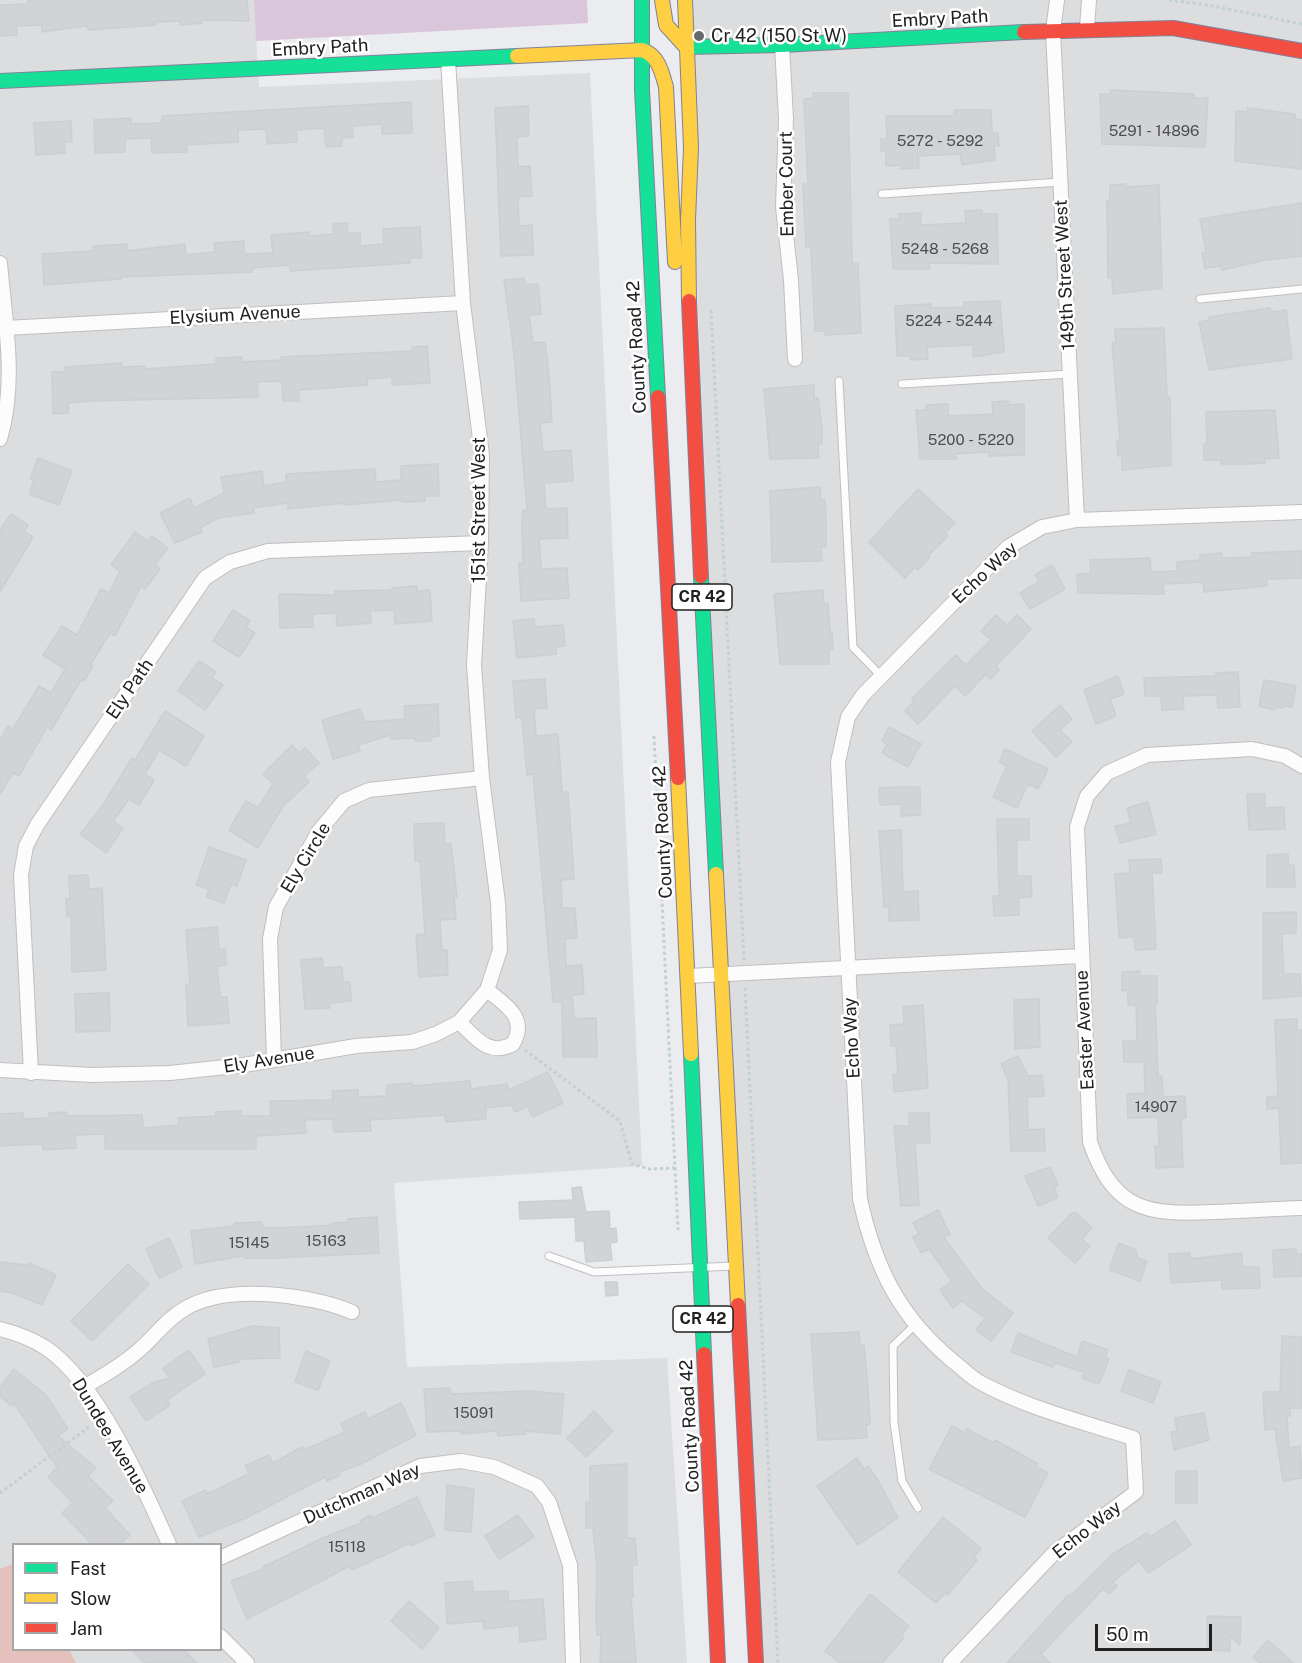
<!DOCTYPE html>
<html>
<head>
<meta charset="utf-8">
<style>
  body { margin:0 }
  #map { position:relative; width:1302px; height:1663px; overflow:hidden; background:#eaecef; font-family:"Public Sans",sans-serif }
  canvas { display:block }
  .legend { position:absolute; left:12px; top:1543px; width:210px; height:108px; box-sizing:border-box; background:#fff; border:2px solid #a6a6a6; margin:0; padding:8px 10px; list-style:none; font-size:18px; color:#212121 }
  .legend li { display:flex; align-items:center; gap:12px; height:30px }
  .legend b { width:30px; border:2px solid #a6a6a6 }
  .scale { position:absolute; left:1095px; top:1624px; width:117px; height:27px; box-sizing:border-box; border:3px solid #212121; border-top:0; padding-left:8px; font-size:18px; line-height:21px; white-space:nowrap; color:#212121; -webkit-text-stroke:4px #fff; paint-order:stroke }
</style>
</head>
<body>
<div id="map">
<canvas width="1302" height="1663"></canvas>
<ul class="legend">
<li><b style="height:8px;background:#16e098"></b>Fast</li>
<li><b style="height:8px;background:#ffcf43"></b>Slow</li>
<li><b style="height:8px;background:#f24e42"></b>Jam</li>
</ul>
<div class="scale">50 m</div>
</div>
<script>
const ctx = document.querySelector('canvas').getContext('2d');
ctx.lineJoin = 'round';
function paint(path, color) {
  ctx.fillStyle = color;
  ctx.fill(path, 'evenodd');
}
function strokePath(path, color, width, dash) {
  ctx.strokeStyle = color;
  ctx.lineWidth = width;
  ctx.lineCap = dash ? 'butt' : 'round';
  ctx.setLineDash(dash || []);
  ctx.stroke(path);
}
function write(font, color, halo, rows, align = 'center') {
  ctx.font = font + ' "Public Sans",sans-serif';
  ctx.lineWidth = 5;
  ctx.setLineDash([]);
  ctx.textBaseline = 'middle';
  ctx.strokeStyle = halo;
  ctx.fillStyle = color;
  for (const [text, x, y, turn = 0] of rows) {
    ctx.save();
    ctx.translate(x, y);
    ctx.rotate((+turn || 0) * Math.PI / 180);
    ctx.textAlign = isNaN(turn) ? turn : align;
    if (halo) ctx.strokeText(text, 0, 0);
    ctx.fillText(text, 0, 0);
    ctx.restore();
  }
}
paint(new Path2D(`
  M0 0H254L259 87 590 73 642 1166 394 1183 407 1367 667 1358 687 1663H0ZM14 1544H220V1650H14Z
  M685 0H1302V1663H755Z`), '#dbddde');
paint(new Path2D(`
  M254 0H587L588 23 256 41Z`), '#dac6da');
paint(new Path2D(`
  M13 1564 14 1650H69L76 1663H0V1569Z`), '#e4c1bc');
const building = new Path2D(`
  M28 0H247L249 21 202 20V23L180 25V21L156 22V25L88 30 87 26 42 32V25L16 26 17 35 0 36V5L28 4Z
  M1111 90 1194 94V98H1208L1205 147 1102 144 1100 94H1111Z
  M813 93H848L852 263H858L861 333 825 335V331H815L811 247H806L803 184H808L804 99 813 98Z
  M411 102 412 133 382 134V124L352 126 353 137 342 138V146L326 147 324 128 296 130 297 142 267 144 266 129 238 130V142L186 145 187 152 152 153 151 138 125 139V152L95 153 94 120 131 118V124L162 123V116Z
  M528 106 529 136 517 137 518 167 530 166 532 196 518 197 519 226 532 225 533 255 501 256 495 108Z
  M1248 108 1295 114V119L1302 120V169L1235 161 1236 111 1247 112Z
  M954 110H991L992 133H998L999 146H994L995 160 962 165 960 154 918 156 919 168 901 169V165L886 166V151H881V139H887L886 116H954Z
  M71 121 72 142H64L65 153 36 155 34 123Z
  M1126 184V187L1159 185 1162 288 1113 294 1112 278H1108L1107 201 1110 200V185Z
  M1302 203V256L1266 260 1222 270 1221 266 1205 268 1202 253 1206 252 1200 219Z
  M982 210V214H997L998 264 929 263 930 269H893L890 219H899V214L921 213V225L966 223 965 211Z
  M347 223 348 233H360V246L384 244 383 229 420 227 422 258H410V263L290 271V265L252 268V272L121 277V279L44 285 42 254 94 251 93 246 127 244V251L185 244 186 255 215 252 214 243 244 241V254L273 253 271 235 309 232V236L334 234 333 224Z
  M524 278 525 285 538 284 541 314 529 315 533 343 545 342 549 375 552 422 540 423 543 452 571 450 573 481 544 483 546 509 567 508 568 538 539 539 541 569 567 568 569 598 521 601 519 563H523L522 524 523 510H527L514 353 504 280Z
  M1000 301 1004 352 973 357V345L927 347 928 359 911 360 910 356H897L895 306 931 304V308L964 307V302Z
  M1270 308 1271 312 1286 310 1292 359 1209 370 1199 322 1210 320 1209 317Z
  M1164 328 1167 397H1170L1171 465 1122 470V456H1118L1117 440H1120L1112 343H1116L1115 329Z
  M427 346 430 383 392 385V377L367 379 368 385 299 390V401H283L282 381 257 382 258 397 90 401 68 403 69 413 53 414 52 372H66L65 367 122 363V367L145 366V369L216 364V358L242 357V362L282 360 281 357 413 351 412 347Z
  M814 385V398H818L822 427V444H818L819 458 770 459 764 389Z
  M1008 401V405L1024 404V455L989 456V452L955 454 956 459H920L916 410H926V405L948 404V416L993 414 992 402Z
  M1275 410 1279 458 1264 459 1265 463 1249 464H1221V460H1204V444H1207L1206 412Z
  M38 458 72 471 59 505 29 494 34 480 30 479Z
  M438 464 439 496H425V501L402 502V500L344 505V503L288 509V503L253 508 254 513 218 518 200 528 202 532 175 543 160 513 190 498 194 508 224 493 221 477 262 471 264 486 286 482V474L375 469 376 482 401 480V466Z
  M820 487 821 501 825 500 826 519V547H821L822 561 772 562 770 491Z
  M918 489 955 523 945 533 948 536 928 556 930 557 918 570 915 567 905 578 869 542Z
  M11 514 28 525 24 531 33 537 0 592V530Z
  M135 532 148 541 152 536 168 548 155 565 160 569 145 589 141 586 115 636 110 633 90 665 93 666 84 681 81 680 51 730 47 727 19 776 13 773 0 794V740L8 726 13 729 39 686 51 693 65 669 43 655 62 626 77 635 101 589 109 593 120 571 111 565Z
  M1302 551V578L1267 579V586L1204 592 1203 582 1163 584 1164 594 1078 593 1077 574 1091 573 1090 560 1150 558 1151 572 1177 571V562L1200 560V555L1222 553V558L1251 557V553Z
  M1052 565 1065 589 1030 609 1020 593 1039 582 1035 575Z
  M417 586V591L430 590 432 621 395 624 394 610 370 611 371 623 337 626 336 613 313 614V627L280 628 279 594 335 595V591L392 590V588Z
  M823 590 824 604 828 603 830 632H832L833 649 829 650V664H780L774 594Z
  M233 610 250 621 246 627 255 633 239 657 213 641Z
  M996 615 1007 625 1017 615 1031 629 996 666 999 670 990 679 985 675 965 696 955 686 918 724 905 711 914 701 912 699 956 655 966 665 991 640 981 631Z
  M534 619V627L563 625 565 646 556 647V654L517 658 513 621Z
  M199 661 216 672 212 678 223 685 205 710 178 691Z
  M1238 672 1240 707 1218 708 1217 695 1183 696 1184 709 1162 710 1161 696H1145L1144 678 1216 676V673Z
  M1118 676 1124 694 1110 699 1116 716 1096 724 1084 690Z
  M545 679 547 708 534 709 536 736 558 734 562 792H568L572 849 574 879 561 880 562 908H575L577 938 565 939 566 966 582 965 584 994 572 995 574 1019 596 1018 597 1057H563L562 1002H553L533 774 527 775 522 717 516 718 513 681Z
  M1264 680 1296 686 1292 707 1283 706 1282 708 1275 707 1274 710 1259 706Z
  M438 704 439 736 431 737V741H415V738L391 739V735L358 745 360 751 333 759 322 720 360 709 365 722 405 719 404 706Z
  M1060 705 1072 719 1060 730 1072 742 1056 757 1032 731Z
  M165 711 204 736 186 766 159 750 145 774 154 780 139 805 129 799 113 821 123 828 106 853 80 834 103 805 132 758 135 760Z
  M889 727 921 744 908 767 882 753 887 744 882 741Z
  M292 745 299 753 305 748 319 763 304 776 309 782 283 806 258 848 229 830 246 801 258 808 273 784 263 774Z
  M1005 749 1048 769 1038 789 1028 784 1017 808 993 797 1007 766 999 762Z
  M898 787H920V815L901 816V804L880 805 879 788Z
  M1247 794H1265V808L1284 807 1285 829 1249 830Z
  M1148 802 1156 834 1120 843 1115 826 1131 823 1127 808Z
  M997 819H1029V840H1017V876H1031L1032 897 1019 898V915L994 916 993 896H999Z
  M444 823 445 844H451L457 897H454L456 919 440 920 442 950H447L448 975 419 977 416 935 425 934 420 861H415L414 824Z
  M901 830 903 892 918 891 919 920 889 921V907H884L879 831Z
  M209 847 246 860 237 886 231 884 224 903 206 897 209 889 196 885Z
  M1288 854V865H1294L1295 887H1267V855Z
  M1161 859 1162 873H1152L1156 949 1135 950 1134 937 1119 938 1115 874 1130 873 1129 860Z
  M88 875 89 889 102 888 106 970 72 972 71 916H67L66 899H70L69 876Z
  M1296 912V933L1282 934 1283 963 1284 974H1300L1301 996 1263 999V913Z
  M217 927 219 950 225 949 226 965 217 966 220 997H227L229 1023 188 1026 186 985 190 984 186 930Z
  M322 958 323 968 342 967 343 982H350L351 1001 329 1003 330 1008 305 1009 301 960Z
  M1140 971V976H1157V1004H1155L1158 1076H1162L1163 1097 1185 1096 1186 1118H1181L1183 1167 1156 1168 1155 1146H1159L1158 1117 1128 1118 1127 1094 1145 1093 1144 1062H1124L1123 1041H1137L1136 1005H1128V990L1122 991V972Z
  M109 993 110 1031 76 1032 75 994Z
  M1039 999 1040 1047 1015 1049 1014 1000Z
  M923 1005 928 1088 894 1092 893 1075 898 1074 896 1046H891L890 1025 904 1024 903 1007Z
  M1297 1019V1030H1302V1163L1281 1164 1279 1108 1267 1109V1097L1278 1096 1275 1020Z
  M1018 1056 1028 1076 1042 1075 1044 1096 1027 1097 1028 1130 1044 1129 1045 1151H1011L1008 1079 1001 1064Z
  M548 1072 563 1103 533 1117 527 1106 515 1112 512 1105 486 1108V1119L446 1122 445 1115 370 1120 371 1131 334 1132 333 1119 305 1120 306 1133 256 1136V1149H105V1134L75 1135 76 1148 43 1150 42 1144 0 1146V1114L23 1113 24 1119 49 1118V1113L66 1112 67 1116 142 1115 143 1128 179 1125 178 1118 216 1116 215 1112 241 1111V1116H271L270 1101 333 1100 332 1091 358 1090V1097L387 1096V1085L412 1083V1086L470 1081 471 1089 507 1084 509 1090Z
  M909 1113H929L930 1143H915L919 1205 901 1206 894 1126H909Z
  M1050 1167 1058 1185 1054 1187 1058 1198 1038 1206 1025 1176Z
  M581 1187 586 1212 609 1211 610 1229 616 1228 617 1242 610 1243 612 1260 586 1262 584 1241H576L575 1217 520 1219 519 1202 573 1200 572 1188Z
  M938 1210 950 1234 944 1238 982 1289 1013 1313 991 1341 976 1330 985 1318 962 1301 953 1308 940 1290 952 1281 929 1249 921 1253 913 1237 919 1234 913 1223Z
  M1072 1213H1076L1092 1228 1082 1239 1090 1246 1075 1263 1048 1238Z
  M377 1217 379 1253 274 1258H244L243 1256 195 1264 191 1231 233 1226 235 1223 262 1222 263 1228 300 1227 334 1225 333 1223 349 1222 348 1219Z
  M169 1238 182 1267 159 1278 146 1249Z
  M1119 1243 1136 1250 1137 1258 1147 1261 1140 1281 1109 1270Z
  M1296 1249V1254H1302V1276L1274 1277 1273 1250Z
  M1190 1253V1259L1242 1253V1267H1259L1260 1288 1222 1289V1280L1171 1283 1169 1254Z
  M0 1262 27 1265 29 1263 56 1275 42 1305 13 1293 0 1291Z
  M128 1264 149 1284 92 1341 71 1321Z
  M605 1282H617L618 1295 606 1296Z
  M253 1326 279 1328 280 1358 238 1359 239 1362 214 1367 208 1339Z
  M859 1332 860 1345H864L867 1376 870 1424 866 1425 867 1438 818 1440 811 1334Z
  M1018 1333 1077 1357 1082 1341 1108 1350 1105 1358 1109 1359 1099 1384 1082 1378 1084 1372 1055 1363 1053 1367 1011 1352Z
  M1282 1336 1302 1337V1408H1290V1416H1287L1289 1448 1300 1446 1302 1478 1283 1481 1275 1429 1265 1430 1263 1392H1280Z
  M189 1350 205 1374 167 1400 170 1405 146 1421 130 1397 154 1382 170 1378 163 1368Z
  M306 1351 330 1361 318 1390 295 1382Z
  M14 1369 45 1394 68 1429 58 1436 96 1468 88 1476 113 1501 105 1508 130 1535 119 1545H93L62 1513 73 1503 48 1477 57 1467 14 1403 12 1406 0 1396V1388Z
  M1129 1370 1161 1382 1153 1403 1121 1391Z
  M450 1388 451 1394 529 1391 564 1394 560 1434 524 1431 525 1434 498 1436 497 1431 461 1434V1431L427 1432 424 1389Z
  M401 1403 416 1435 361 1464 339 1472 340 1475 327 1481 325 1477 244 1519 199 1537 182 1501 206 1490 207 1494 249 1474 245 1466 269 1455 273 1463 302 1447 304 1450 345 1432 341 1424 365 1412 368 1419Z
  M594 1411 613 1431 586 1457 567 1438Z
  M1204 1413 1209 1440 1174 1450 1171 1432 1177 1431 1175 1418Z
  M952 1426 965 1433 967 1429 994 1443 995 1440 1038 1464 1036 1467 1048 1473 1025 1517 929 1469Z
  M857 1458 864 1469 868 1466 878 1480 898 1518 858 1545 817 1486Z
  M627 1464V1538H635L637 1565H632L633 1597H631L636 1663H600L601 1635H597L596 1621 597 1566 593 1528H586V1502H590V1466Z
  M1176 1471H1197V1503H1176Z
  M447 1485 474 1489 471 1532 445 1530Z
  M417 1497 435 1535 411 1546 410 1543 352 1570 350 1566 247 1619 231 1581 264 1569 263 1567 325 1537 361 1523 360 1521 371 1515 373 1518Z
  M518 1515 534 1537 499 1559 485 1536Z
  M943 1517 981 1548 974 1557 977 1560 948 1595 945 1593 936 1603 898 1572Z
  M1175 1521 1191 1545 1148 1573 1139 1560 1113 1582 1117 1586 1109 1594 1103 1589 1041 1654 1050 1663H1007L1068 1595 1069 1597 1114 1553 1147 1533 1150 1537Z
  M472 1581 473 1592 508 1591V1601L543 1599 546 1639 520 1642 519 1625 484 1629 483 1621 447 1624 445 1583Z
  M870 1594 909 1626 901 1635 904 1638 882 1663H840L825 1651Z
  M409 1601 439 1628 422 1649 391 1621Z
  M1207 1616 1241 1617 1240 1645 1230 1636V1651L1207 1650Z
  M1268 1640 1293 1663H1260L1253 1657Z
  M132 1650H184L197 1663H145Z`);
paint(building, '#d1d3d6');
strokePath(building, '#cbcfd3', 1.5);
const lane = new Path2D(`
  M882 194 1061 182
  M1200 299 1302 289
  M839 381 853 647 881 676
  M902 384 1070 374
  M549 1256 594 1272 733 1266
  M916 1324 893 1346 894 1422 902 1481 918 1508`);
const street = new Path2D(`
  M1057 0 1053 31 1077 520
  M1087 28 1089 0
  M782 45 786 119 783 207 791 280 795 359
  M0 263C5 322 17 381 0 439
  M6 328 463 303
  M1302 766 1285 756 1252 749 1147 755 1107 773 1087 796 1077 827 1090 1142C1114 1211 1147 1215 1213 1212 1243 1211 1272 1209 1302 1208
  M688 976 1081 956
  M459 1022C476 1038 489 1057 513 1044 528 1018 506 1005 487 990
  M274 1059 270 939 276 907 319 831 344 801 369 790 482 778
  M0 1070 92 1075 170 1073 244 1065 356 1046 412 1042 436 1034 459 1022 487 990 500 950 498 903 482 778 474 665 481 543 482 455 463 303 448 60
  M31 1073 21 875 26 846 37 825 205 578 230 562 268 551 481 543
  M0 1329C16 1333 32 1339 46 1348 98 1383 144 1488 169 1544
  M84 1387C103 1376 122 1365 138 1351 155 1337 166 1319 186 1308 227 1284 310 1294 352 1312
  M220 1558 420 1466 461 1461 494 1467 537 1486 549 1502 570 1565 573 1663
  M220 1636 247 1663
  M950 1663 1054 1553 1136 1492 1133 1438C1083 1422 1030 1409 983 1384 972 1379 963 1369 954 1362 899 1317 875 1267 860 1199L838 762 848 717 863 695 1008 547 1042 527 1077 520 1302 512`);
const fast = new Path2D(`
  M642 0V90L658 397
  M686 47 782 45 1024 32
  M0 81 517 56
  M701 576 716 874
  M691 1054 704 1354`);
const slow = new Path2D(`
  M662 0 666 25 686 47
  M685 0 691 147 688 220 689 301
  M642 50C658 55 662 72 666 87L675 262
  M517 56 642 50
  M678 778 691 1054
  M716 874 738 1305`);
const jam = new Path2D(`
  M1024 32 1173 28 1302 51
  M689 301 701 576
  M658 397 678 778
  M738 1305 756 1663
  M704 1354 718 1663`);
strokePath(lane, '#bfbfc1', 9);
strokePath(street, '#bfbfc1', 16);
strokePath(fast, '#81819b', 16);
strokePath(slow, '#81819b', 16);
strokePath(jam, '#81819b', 16);
strokePath(new Path2D(`
  M1169 0 1208 5 1302 24
  M711 310 744 960
  M654 736 678 1230
  M745 988 778 1663
  M525 1050 620 1121 632 1164 650 1169 675 1168
  M0 1493 89 1427`), '#c1d0d1', 3, [3, 3]);
strokePath(lane, '#fcfcfd', 7);
strokePath(street, '#fcfcfd', 14);
strokePath(fast, '#16e098', 14);
strokePath(slow, '#ffcf43', 14);
strokePath(jam, '#f24e42', 14);
for (const [x, y, r, color] of [
  [699,36,6,"#676869"]
]) {
  const dot = new Path2D();
  dot.arc(x, y, r, 0, 2 * Math.PI);
  ctx.fillStyle = color;
  ctx.fill(dot);
  strokePath(dot, '#fff', 2);
}
write('15px', '#4d4e4e', null, [
  ["5291 - 14896",1154,131],
  ["5272 - 5292",940,141],
  ["5248 - 5268",945,249],
  ["5224 - 5244",949,321],
  ["5200 - 5220",971,440],
  ["14907",1156,1107],
  ["15163",326,1241],
  ["15145",249,1243],
  ["15091",474,1413],
  ["15118",347,1547]
]);
for (const [x, y, w] of [
  [702,597,60],
  [703,1319,60]
]) {
  const box = new Path2D();
  box.roundRect(x - w / 2, y - 13, w, 26, 4.5);
  ctx.fillStyle = '#fff';
  ctx.fill(box);
  strokePath(box, '#212121', 1.5);
}
write('bold 16px', '#212121', null, [
  ["CR 42",702,597],
  ["CR 42",703,1319]
]);
write('18px', '#212121', '#fff', [
  ["Embry Path",940,19,-3],
  ["Embry Path",320,48,-3],
  ["Ember Court",787,184,-91],
  ["149th Street West",1065,275,-93],
  ["Elysium Avenue",235,315,-3],
  ["County Road 42",637,347,-93],
  ["151st Street West",479,510,-90],
  ["Echo Way",985,573,-43],
  ["Ely Path",130,689,-56],
  ["County Road 42",663,832,-93],
  ["Ely Circle",306,858,-59],
  ["Easter Avenue",1085,1030,-93],
  ["Echo Way",852,1038,-93],
  ["Ely Avenue",269,1060,-9],
  ["County Road 42",690,1426,-93],
  ["Dundee Avenue",110,1436,59],
  ["Dutchman Way",362,1494,-24],
  ["Echo Way",1087,1530,-38]
]);
write('18px', '#212121', '#fff', [
  ["Cr 42 (150 St W)",711,36]
], 'left');
</script>
</body>
</html>
